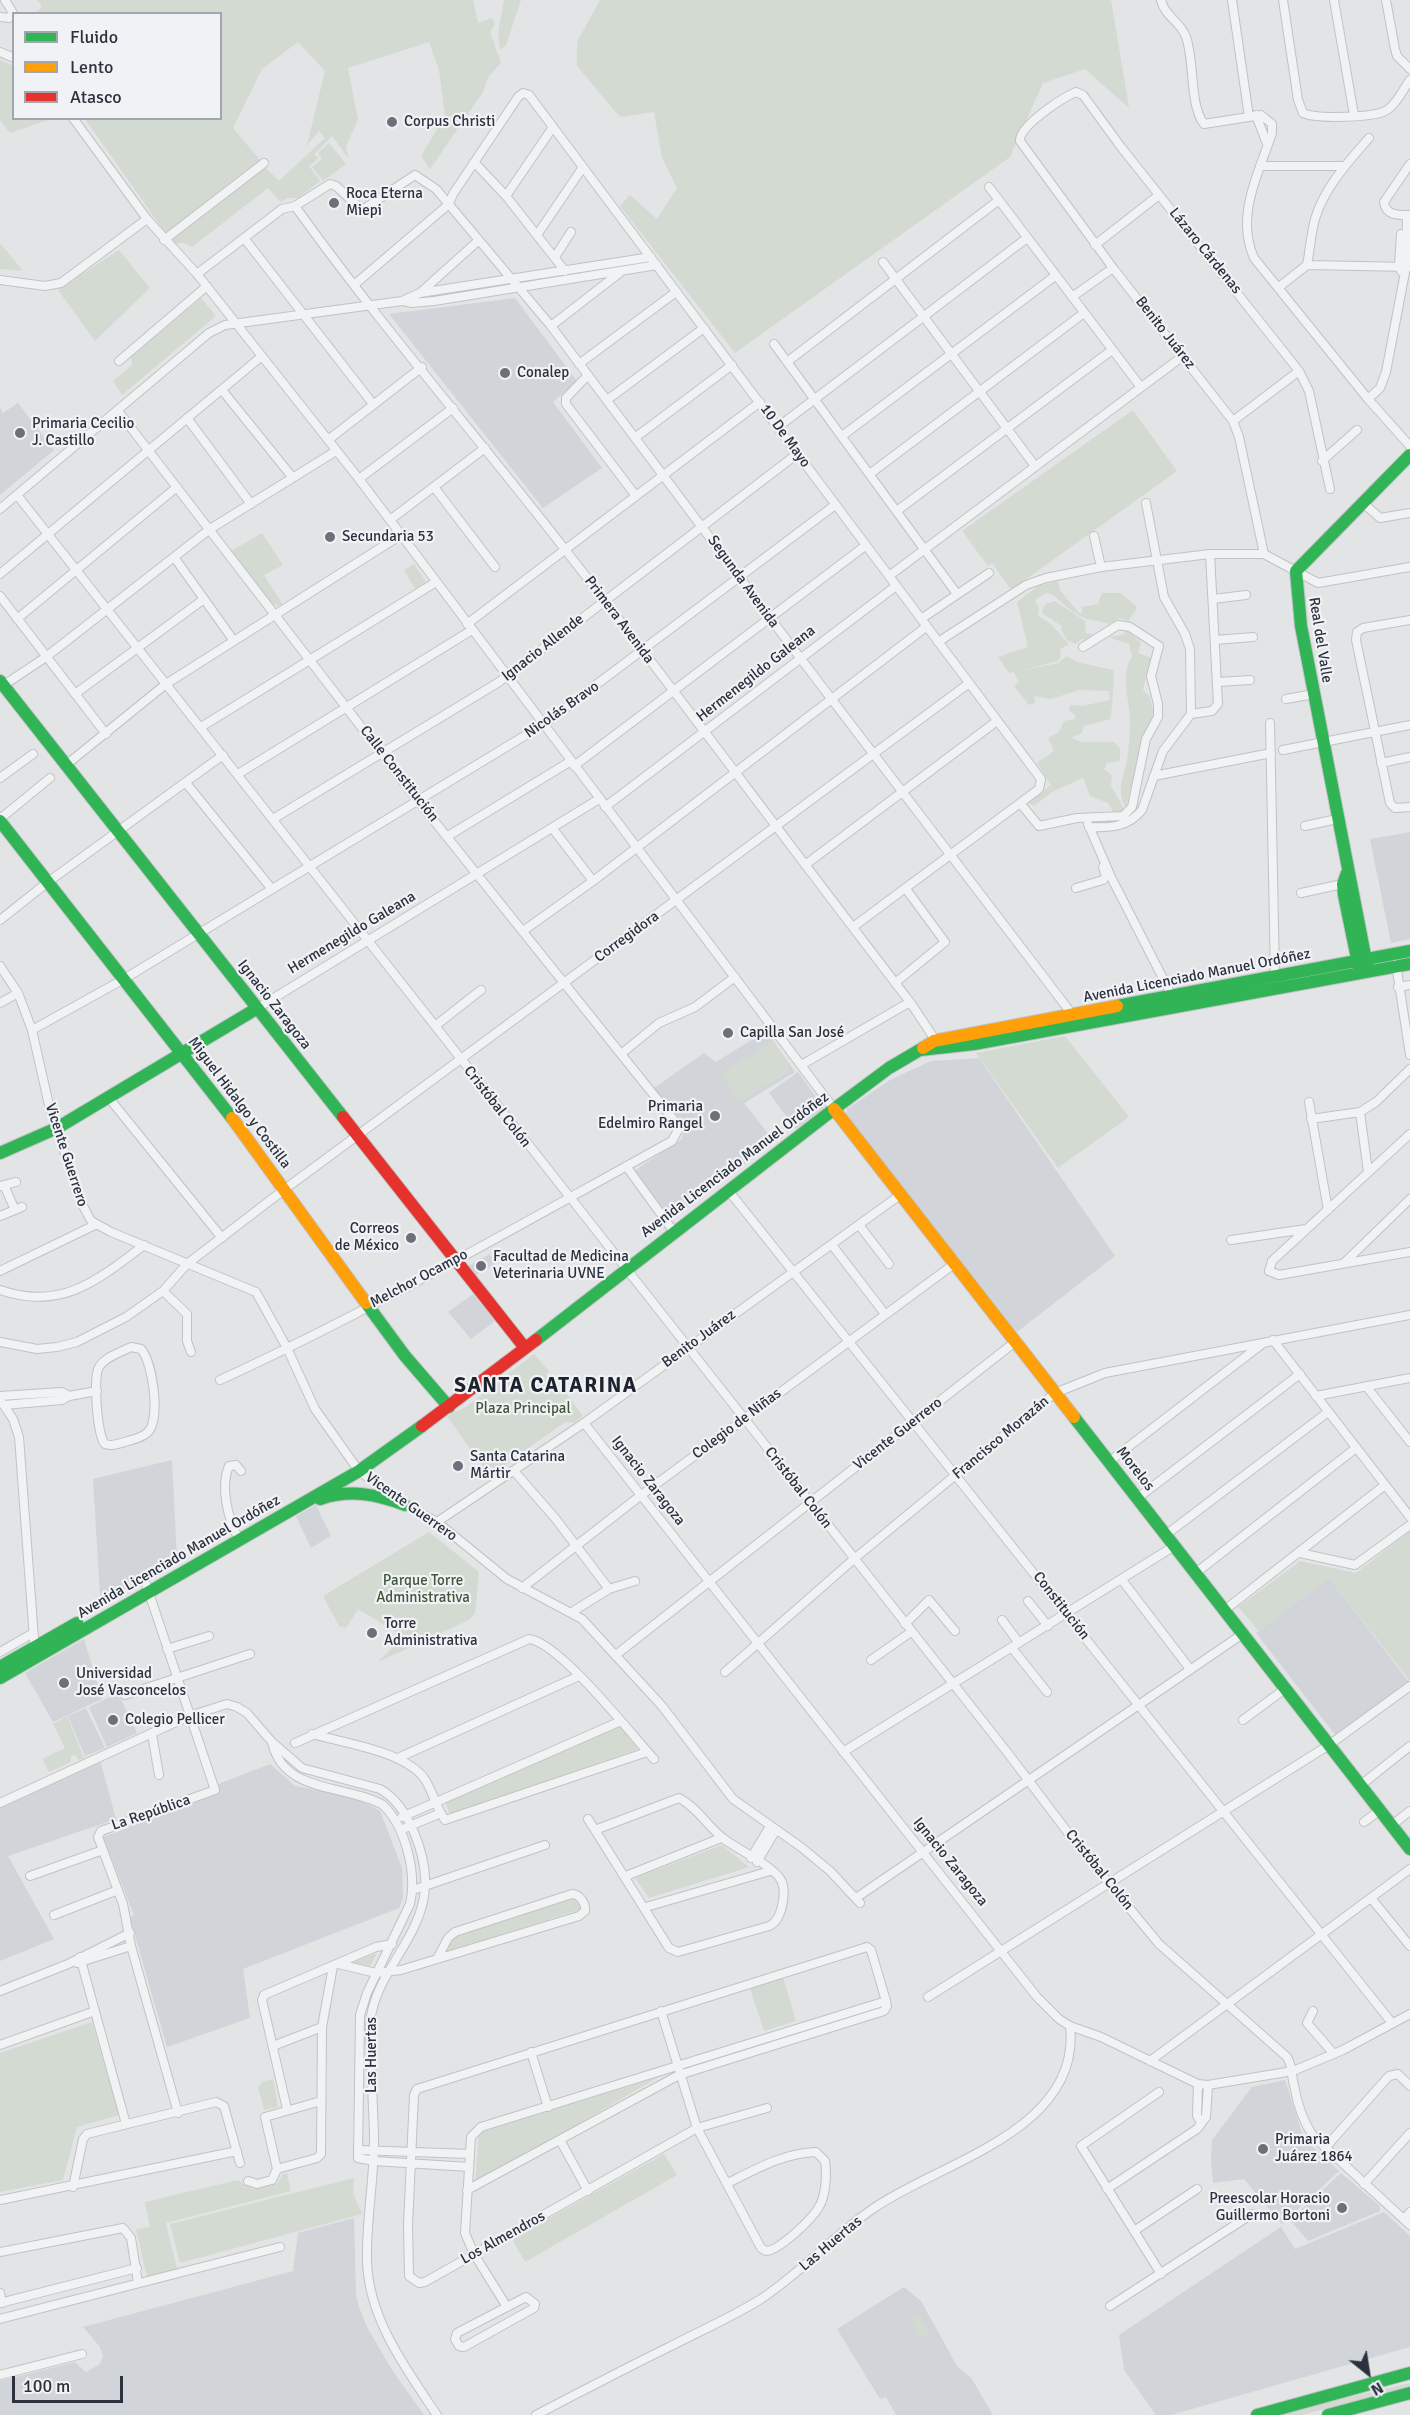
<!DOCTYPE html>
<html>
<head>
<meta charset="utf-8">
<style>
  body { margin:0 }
  #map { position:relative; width:1410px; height:2415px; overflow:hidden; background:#e2e4e6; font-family:Signika,sans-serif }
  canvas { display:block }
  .legend { position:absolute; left:12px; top:12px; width:210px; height:108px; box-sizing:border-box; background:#f0f2f5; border:2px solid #a1a5ac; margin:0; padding:8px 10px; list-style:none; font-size:18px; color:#2b323e }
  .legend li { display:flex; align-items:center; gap:12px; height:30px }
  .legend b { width:30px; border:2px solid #a1a5ac }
  .north { position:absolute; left:1338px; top:2343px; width:60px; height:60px; -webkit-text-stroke:4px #f0f2f5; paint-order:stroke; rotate:150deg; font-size:16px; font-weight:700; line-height:24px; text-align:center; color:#2b323e }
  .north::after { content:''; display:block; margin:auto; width:21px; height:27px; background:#2b323e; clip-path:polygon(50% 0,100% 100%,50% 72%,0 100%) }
  .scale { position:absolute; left:12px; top:2376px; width:111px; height:27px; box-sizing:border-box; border:3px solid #2b323e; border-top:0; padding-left:8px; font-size:18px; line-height:21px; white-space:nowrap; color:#2b323e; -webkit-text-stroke:4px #f0f2f5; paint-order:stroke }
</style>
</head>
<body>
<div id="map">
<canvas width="1410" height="2415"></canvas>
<ul class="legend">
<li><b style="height:8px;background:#30b455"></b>Fluido</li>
<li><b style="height:8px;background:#ff9f0a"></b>Lento</li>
<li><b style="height:8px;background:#e5322d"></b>Atasco</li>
</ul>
<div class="north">N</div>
<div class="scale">100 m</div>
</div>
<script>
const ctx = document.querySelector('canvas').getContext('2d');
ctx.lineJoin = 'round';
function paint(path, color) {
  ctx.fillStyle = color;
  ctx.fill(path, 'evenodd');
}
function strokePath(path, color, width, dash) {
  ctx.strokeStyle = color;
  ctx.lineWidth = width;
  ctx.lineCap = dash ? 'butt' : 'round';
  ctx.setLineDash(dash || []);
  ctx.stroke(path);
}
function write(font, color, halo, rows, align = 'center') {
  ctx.font = font + ' Signika,sans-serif';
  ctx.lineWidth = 4.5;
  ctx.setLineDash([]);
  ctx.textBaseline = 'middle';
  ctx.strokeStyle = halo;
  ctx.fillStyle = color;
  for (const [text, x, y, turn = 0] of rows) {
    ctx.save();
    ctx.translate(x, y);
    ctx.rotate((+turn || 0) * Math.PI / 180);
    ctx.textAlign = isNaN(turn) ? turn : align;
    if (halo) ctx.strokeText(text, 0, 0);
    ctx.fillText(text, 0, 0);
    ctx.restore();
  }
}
paint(new Path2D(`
  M515 298 577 381 553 402 602 468 543 508 389 314Z
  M18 403 54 450 0 495V408L3 413Z
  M1410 832V939L1391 943 1370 839Z
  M766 1031 795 1072 744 1103 774 1141 671 1220 634 1171 682 1139 684 1126 654 1088 704 1053 716 1062Z
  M979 1058 1115 1256 1017 1332 847 1116V1109L890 1080 931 1061Z
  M798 1072 824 1108 796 1129 769 1093Z
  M490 1254 495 1264 473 1277 467 1267Z
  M473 1294 495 1321 471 1339 448 1312Z
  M172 1460 177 1560 118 1593 113 1589 100 1596 93 1479Z
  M316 1505 331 1536 311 1548 296 1516Z
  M1329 1578 1409 1682 1336 1736 1256 1633Z
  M84 1639 102 1699 53 1722 25 1673Z
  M118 1693 137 1733 107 1747 89 1707Z
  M86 1708 105 1748 85 1756 68 1716Z
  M100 1760 116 1819 8 1856 54 1939 0 1961V1805Z
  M270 1764 295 1786 357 1798 380 1811 402 1868 403 1898 399 1908 243 1969 250 2018 167 2047 130 1918 134 1915 103 1837 219 1793 216 1785Z
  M1285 2080 1304 2139 1339 2171 1282 2224 1244 2179 1213 2183 1211 2158 1212 2140 1252 2087Z
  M1341 2173 1380 2206V2211L1308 2241 1290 2220Z
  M1384 2212 1410 2236V2347L1171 2415H1156L1124 2370 1119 2335 1281 2227 1295 2249Z
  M354 2218 356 2295 359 2307 367 2327 392 2370 424 2415H0V2381L75 2362 86 2372 100 2364 103 2357 100 2347 83 2327 293 2271 298 2233Z
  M904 2287 921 2301 957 2366 972 2379 993 2415H896L886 2397 880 2399 837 2329Z`), '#d1d4d9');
paint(new Path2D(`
  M37 0H473L478 23 491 18 495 24 490 32 501 63 488 77 483 92 430 169 421 156 445 116 439 70 429 42 348 68 358 120 346 146 348 158 332 136 314 154 319 158 309 166 320 181 298 198H287L281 202 268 188 192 247 184 243 175 244 172 239 265 167 279 181 325 138 319 131 307 145 325 71 298 42 262 69 233 128 260 160 166 234 85 119 220 118V14L37 13 42 6Z
  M504 0H521L506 45 500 50 498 33Z
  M600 0H1111L1129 108 1085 69 1043 83 1010 157 735 353 620 206 630 195 657 219 677 188 662 158 654 112 620 117 577 66V42Z
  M0 60 13 66 14 118 51 119 10 133 0 120Z
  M329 143 346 164 323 181 312 167 322 159 318 153Z
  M0 243 23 271 0 269Z
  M119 250 150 288 95 341 58 290Z
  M201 298 216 316 122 395 113 381 132 365 131 357Z
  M1133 410 1177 471 1011 590 992 563 988 566 962 531Z
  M262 533 283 565 264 575 283 605 280 606 271 603 231 551Z
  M414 564 426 582 415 589 404 570Z
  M1058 581 1060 590 1079 613H1082V607L1098 604 1102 593H1120L1136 606V610L1128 621 1120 618 1109 624C1101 621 1092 621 1085 618 1073 614 1063 603 1053 595L1046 593 1035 600 1039 608 1038 616 1051 624 1069 644 1060 649 1061 656 1058 661 1020 671 1058 663 1066 656 1077 662 1113 670C1115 675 1112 712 1110 719L1084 726 1082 733 1070 738 1083 742H1114L1120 749V761L1107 763 1104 769 1112 776 1111 786 1125 810 1114 813 1108 803 1090 796 1083 778 1052 792 1034 806 1028 803 1051 785 1037 763 1054 751 1048 738 1059 732 1064 721 1075 719 1076 716 1069 710 1070 705 1083 706 1109 700V691L1079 690 1051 699 1034 696 1035 703 1029 705 1014 686 1019 682 1014 672 1009 673 998 657 1028 647 1017 602 1038 586Z
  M1055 601 1085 621 1086 633 1091 634 1093 638 1090 641 1082 639 1076 644 1068 641 1061 630 1062 626 1043 614 1042 609 1046 604Z
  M1127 630 1141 643 1138 653 1151 658 1143 690 1150 697 1154 715 1144 733 1126 808C1114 791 1127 771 1128 753 1129 741 1131 728 1130 716 1128 696 1121 674 1132 656L1129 644 1108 637 1122 635Z
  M1065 1036 1129 1117 1058 1168 976 1053Z
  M774 1041 791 1071 738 1103 721 1073Z
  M534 1354 549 1371 546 1374 557 1391 562 1388 583 1416 574 1423 565 1422 505 1465 492 1480 447 1416 466 1407Z
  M1410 1531V1681L1329 1578 1259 1631 1238 1607 1300 1561 1356 1573Z
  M429 1532 479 1572 475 1613 469 1620 378 1662 397 1643 398 1633 358 1609 346 1628 339 1626 323 1596Z
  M67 1716 84 1758 79 1760 75 1755 71 1756V1762L49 1772 42 1759 65 1748 53 1724Z
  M620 1725 638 1749 450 1814 445 1802Z
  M722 1845 749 1867 649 1898 635 1878Z
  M574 1896 582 1909 446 1952 452 1936Z
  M377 1953 369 1968 346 1964Z
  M783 1977 796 2021 764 2031 750 1988Z
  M92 2022 119 2115 77 2127 63 2180 0 2192V2053Z
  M659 2077 475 2184 479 2133Z
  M273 2079 278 2107 264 2110 258 2087 262 2082Z
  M664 2154 677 2175 525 2262 512 2239Z
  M287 2173 291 2191 166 2223 177 2269 147 2277 136 2229 150 2227 145 2202 238 2180 253 2189 278 2183 283 2174Z
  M354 2178 353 2193 362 2214 180 2263 170 2224Z
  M919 2313 930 2332 920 2338 910 2319Z
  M1410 2383V2386L1302 2415H1271Z`), '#d3dad2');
const street = new Path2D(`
  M1161 0C1165 17 1181 22 1186 37 1195 62 1189 104 1204 124L1261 115 1272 124V133C1259 173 1235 215 1254 258L1368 399 1410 446
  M1232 0 1249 117
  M1283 0 1298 100 1303 113C1315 119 1376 118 1387 110 1397 104 1403 89 1410 80
  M1334 0 1354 115
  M1386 0 1395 49 1397 56 1410 69
  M0 17 9 18 13 13 5 0
  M0 52 14 58
  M1256 115 1267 144
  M73 118 147 219 197 274 359 479 834 1109
  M474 162 506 196 565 271
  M1410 164 1384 202C1386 216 1398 215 1410 215
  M1260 166H1345
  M989 187 1140 386
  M506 196 553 127
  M295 206C380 325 477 436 567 552 683 701 795 853 910 1002L932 1035 934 1045
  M1401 234 1399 266 1401 271
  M537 235 583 167
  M244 238 373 404
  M164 240 264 163
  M1095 245 1159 195
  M555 257 571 232
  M883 262 1035 466
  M1307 265C1310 250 1311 233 1315 219 1324 188 1349 161 1369 138
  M197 274 282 209 295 206 330 184 336 186 362 210 415 175 436 189 551 326 801 659 1075 1018
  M0 280 45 286 61 283 147 219
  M354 285 449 204 453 194 518 97 523 93 529 95 1041 779 1039 789 853 927
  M1279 287 1307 265 1410 267
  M420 293 479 240
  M1072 297 1113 268
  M403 301 412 303 434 301 657 265
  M551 326 622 271
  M774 344 957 594
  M119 361 207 286
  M787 362 999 200
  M579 364 676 292
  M588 375 566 398V404L636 496
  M222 390 293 478
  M1368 399 1380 388 1386 372 1406 267 1407 215
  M607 400 704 328
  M118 411 419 802 673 1119 678 1130 672 1141C523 1223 375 1309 220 1380
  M187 418 251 504
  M1233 421 1299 371
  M778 427 1027 238
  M842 436 1055 276
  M636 437 732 365
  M328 440 422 367
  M1322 461 1357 430
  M871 473 1084 313
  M359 479 453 408
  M434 487 495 567
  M17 495 1007 1752 1075 1842 1159 1944 1287 2057C1293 2067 1291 2075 1294 2085 1297 2103 1303 2121 1313 2136L1410 2225
  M1362 502 1380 518 1410 513
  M0 509 209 333 225 325 402 301 420 293 651 257
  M898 510 1112 350
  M390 520 485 448
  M1094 536 1101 567
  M1264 554 1239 437 1233 421 1113 268 1020 141C1019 126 1062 98 1076 92L1083 95 1121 147 1299 371 1309 391 1330 489
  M174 557 234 641
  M0 574 262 356
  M889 576 1183 356
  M0 596 106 734
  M1213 599 1246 595
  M17 619 177 487
  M921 619 989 573
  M1410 620 1363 628 1357 632 1356 640 1390 803 1395 808 1410 807
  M467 624 760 402
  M1215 640 1253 637
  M938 642 1026 585 1046 578 1101 567 1210 554H1264L1318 583 1410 567
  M1218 682 1250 680
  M1 687 46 657 210 529 336 451
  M75 694 204 599
  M1286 699 1314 694
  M1191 714 1212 711 1218 704 1210 554
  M1270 723 1275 976
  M201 727 436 582
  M1283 750 1410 725
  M1381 763 1410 757
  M66 765 166 684 401 535
  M574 766 865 546
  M238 774 472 630
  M1154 776 1271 753
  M0 778 33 754
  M186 783 271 888
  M1020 803 1039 826 1077 818 1123 816 1132 807 1146 739 1158 717V704L1151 676 1159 646 1130 627 1118 625 1083 647
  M605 807 896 586
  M0 819 50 778
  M273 819 499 682 797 454
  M1088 824 1111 877 1173 998
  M1305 826 1337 819
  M1089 827C1111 828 1128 827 1142 810L1163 751 1191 714 1190 649 1185 634 1164 597 1146 503
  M553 829 593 881
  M448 836 571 761
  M805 865 997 721
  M1076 888 1103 880 1106 876 1103 867
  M1301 893 1347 883
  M0 920 48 882 223 755
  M523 931 593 881 926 627
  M1396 964 1410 1055
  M0 966 18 993 32 1030 49 1105 81 1202 91 1221 111 1232 256 1292 287 1348 315 1409 359 1471 405 1505 437 1522 507 1579 582 1619 662 1706 733 1799 801 1847 830 1871 860 1903
  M895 983 945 942 906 889
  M1398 987 1410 985
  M0 1003 18 993
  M256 1009 599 799
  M435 1026 481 990
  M32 1030 124 979 544 724 835 505
  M621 1054 659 1023 695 1007 735 977
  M803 1064 910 1002
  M109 1098 222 1238
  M1309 1102 1328 1210
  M1360 1112 1368 1172
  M1311 1119 1360 1112 1376 1102 1410 1069
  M1410 1134 1272 1261 1269 1271 1279 1275 1410 1252
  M626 1166 674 1232
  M4 1185 15 1210
  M0 1186 16 1182
  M728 1190 1392 2023
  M0 1216 22 1207
  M859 1225 889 1264
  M1231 1240 1306 1229
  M832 1245 885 1314
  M1344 1263 1410 1199
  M0 1271 95 1225
  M0 1290C61 1311 97 1281 144 1245
  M163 1291 187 1314V1341L191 1352
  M1273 1340 1410 1517
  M0 1342 37 1349 57 1347 77 1342 126 1317 163 1291 187 1264 285 1189 968 684
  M131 1347 141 1349C153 1363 160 1416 149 1431 144 1437 135 1439 128 1441 120 1443 113 1447 105 1444 97 1436 93 1376 99 1367 105 1357 121 1352 131 1347Z
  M1366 1386 1410 1442
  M0 1396 62 1392 69 1396
  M1316 1396 1410 1378
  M0 1400 13 1419 19 1437 35 1652
  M4 1405 62 1400 69 1396 97 1391
  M584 1423 1037 1997 1059 2019 1070 2026 1101 2037 1198 2084 1208 2085 1293 2071 1343 2050 1410 2014
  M1110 1461 1262 1344
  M514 1471 555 1518 609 1589
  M1139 1497 1300 1374
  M437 1522 584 1423 900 1195
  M1167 1534 1328 1412
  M239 1539C228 1520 220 1487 229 1466L236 1465 241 1471
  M1300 1553 1355 1565 1410 1525
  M1197 1572 1356 1448
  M1122 1580 1190 1669
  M146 1584 215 1790 101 1831 98 1837 123 1904 131 1946 178 2113
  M522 1588 640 1496 954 1264
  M1028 1601 1048 1626
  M1226 1609 1385 1485
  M572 1612 609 1589 635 1581
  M1002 1620 1019 1643
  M905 1624 929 1600 955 1631
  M1012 1648 1047 1692
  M167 1649 209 1636
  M0 1652 33 1633
  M617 1654 1015 1342
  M871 1660 911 1632
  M725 1672 854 1559 1055 1393 1105 1373 1410 1315
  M125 1695 250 1654
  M1243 1720 1286 1688
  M152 1734 159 1775
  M312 1734C344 1743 403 1751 424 1778 433 1791 436 1808 445 1820L647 1752
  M272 1742C283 1794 346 1784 383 1805 406 1827 417 1874 410 1904L367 1993 360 2015 358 2158 374 2161 469 2167
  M295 1743 529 1639C559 1642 631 1734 654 1759
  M843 1752 1176 1545
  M398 1758 579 1676
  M1361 1785 1410 1746
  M0 1803 189 1716 227 1704 237 1707 247 1713 272 1742 302 1768 380 1789C409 1805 427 1856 425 1888 422 1935 382 1967 372 2011 368 2026 371 2042 371 2057 372 2082 373 2108 374 2134 375 2176 366 2218 367 2260 368 2318 406 2369 437 2415
  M402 1817 621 1721
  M588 1819 595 1830 669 1948 678 1952 769 1926C782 1921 787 1892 781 1880 773 1866 737 1849 724 1839 708 1827 697 1807 679 1798L595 1830
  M1364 1822 1380 1810
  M1392 1825 1410 1811
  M405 1828 441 1813
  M751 1858 770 1826
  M757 1862 776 1830
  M30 1876 103 1850
  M626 1876 721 1838
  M413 1890 545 1845
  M856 1898 1244 1633
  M1371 1898 1410 1946
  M646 1907 770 1871
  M54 1915 118 1890
  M80 1957 126 2124
  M77 1963 131 1946
  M338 1964 376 1973 401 1970 579 1916 585 1911C586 1904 580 1894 572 1894L455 1932 448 1938 437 1959
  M0 1991 68 1964 130 1933
  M928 1997 1329 1745 1410 1686
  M661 2011 697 2128 761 2248 766 2251C780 2250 812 2219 819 2207 826 2195 827 2174 825 2161L816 2152C784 2153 756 2169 728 2183
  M1313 2011 1307 2023 1334 2054
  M0 2045 95 2011
  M273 2046 322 2027
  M531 2052 548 2107
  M1150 2061 1410 1869
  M1198 2084 1197 2116 1201 2122
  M1159 2092 1081 2146 1161 2274
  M287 2109 262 2000 264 1995 376 1947 392 1944
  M560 2140 588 2191
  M1325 2148 1389 2076 1398 2074 1410 2086
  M358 2150 470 2154
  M277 2169 265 2117 321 2101
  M248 2181 257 2184 272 2180 277 2169 317 2158 321 2154 322 2027 333 1966
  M1364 2184 1410 2133
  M73 2187 83 2139 87 2134 216 2102 224 2106 240 2163
  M1107 2189 1197 2129 1206 2117 1208 2085
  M467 2190 679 2075 884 2011 887 2006 886 2001 871 1950 867 1947 417 2089 414 2095 408 2225 409 2276 419 2283 425 2282 697 2128 767 2108
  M0 2200 237 2151
  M1404 2219 1410 2212
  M1134 2231 1197 2189
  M0 2252 123 2228 131 2238 138 2283
  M0 2293 2 2303
  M526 2297 535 2304 534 2308 464 2347 459 2346 455 2339 457 2333Z
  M0 2303 137 2268
  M1110 2306 1252 2214
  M507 2307 474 2254 465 2233 471 2137 481 2127 886 2001
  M0 2319 280 2247
  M0 2375 82 2354
  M536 2415C580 2392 624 2369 669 2347 700 2331 732 2317 761 2299 802 2272 834 2235 874 2208 941 2162 1082 2130 1070 2026`);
const fast = new Path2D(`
  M0 681 343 1117
  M0 821 232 1118
  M1347 873 1343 884 1344 895 1359 968
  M1368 971 1301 626 1296 571 1410 455
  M1117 1006 1410 951
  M920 1050 974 1044 1410 964
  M0 1153 57 1128 256 1009
  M366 1303 405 1356 449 1407
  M536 1340 834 1109 889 1068 923 1048
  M1074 1417 1410 1849
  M320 1499C350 1489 376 1494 405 1505
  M0 1667 77 1623
  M0 1678 359 1471 422 1426
  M1257 2415 1410 2373
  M1328 2415 1410 2393`);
const slow = new Path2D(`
  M923 1048 934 1041 1117 1006
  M834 1109 1074 1417
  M232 1118 366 1303`);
const jam = new Path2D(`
  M343 1117 525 1348
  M422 1426 536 1340`);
strokePath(street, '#c0c2c4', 10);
strokePath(fast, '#c0c2c4', 14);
strokePath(slow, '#c0c2c4', 14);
strokePath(jam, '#c0c2c4', 14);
strokePath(street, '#f1f2f3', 8);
strokePath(fast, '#30b455', 12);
strokePath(slow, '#ff9f0a', 12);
strokePath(jam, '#e5322d', 12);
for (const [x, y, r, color] of [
  [392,122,6,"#6b7079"],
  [334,203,6,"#6b7079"],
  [505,373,6,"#6b7079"],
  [20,433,6,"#6b7079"],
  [330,537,6,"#6b7079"],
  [728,1033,6,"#6b7079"],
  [715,1116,6,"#6b7079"],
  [411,1238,6,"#6b7079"],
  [481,1266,6,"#6b7079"],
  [458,1466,6,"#6b7079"],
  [372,1633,6,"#6b7079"],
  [64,1683,6,"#6b7079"],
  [113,1720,6,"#6b7079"],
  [1263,2149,6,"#6b7079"],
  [1342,2208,6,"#6b7079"]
]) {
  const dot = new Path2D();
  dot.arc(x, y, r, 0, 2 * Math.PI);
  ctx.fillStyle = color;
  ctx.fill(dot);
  strokePath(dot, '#f0f2f5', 2);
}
write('15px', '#2b323e', '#f0f2f5', [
  ["Corpus Christi",404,122],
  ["Roca Eterna",346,194],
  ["Miepi",346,211],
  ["Conalep",517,373],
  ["Primaria Cecilio",32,424],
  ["J. Castillo",32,441],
  ["Secundaria 53",342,537],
  ["Capilla San José",740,1033],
  ["Primaria",703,1107,"right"],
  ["Edelmiro Rangel",703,1124,"right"],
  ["Correos",399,1229,"right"],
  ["de México",399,1246,"right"],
  ["Facultad de Medicina",493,1257],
  ["Veterinaria UVNE",493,1274],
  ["Santa Catarina",470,1457],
  ["Mártir",470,1474],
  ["Torre",384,1624],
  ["Administrativa",384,1641],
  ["Universidad",76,1674],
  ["José Vasconcelos",76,1691],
  ["Colegio Pellicer",125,1720],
  ["Primaria",1275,2140],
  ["Juárez 1864",1275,2157],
  ["Preescolar Horacio",1330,2199,"right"],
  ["Guillermo Bortoni",1330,2216,"right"]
], 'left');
write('15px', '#2b323e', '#f0f2f5', [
  ["Lázaro Cárdenas",1205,251,51],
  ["Benito Juárez",1165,333,52],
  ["10 De Mayo",785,436,54],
  ["Segunda Avenida",743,582,54],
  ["Primera Avenida",619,620,53],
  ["Real del Valle",1320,640,81],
  ["Ignacio Allende",543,648,-38],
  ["Hermenegildo Galeana",756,674,-38],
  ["Nicolás Bravo",562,710,-35],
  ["Calle Constitución",399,774,52],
  ["Hermenegildo Galeana",352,933,-31],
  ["Corregidora",627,937,-36],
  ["Avenida Licenciado Manuel Ordóñez",1197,976,-11],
  ["Ignacio Zaragoza",274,1005,52],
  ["Miguel Hidalgo y Costilla",239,1103,53],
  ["Cristóbal Colón",497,1107,52],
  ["Vicente Guerrero",66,1155,72],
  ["Avenida Licenciado Manuel Ordóñez",735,1165,-37],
  ["Melchor Ocampo",419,1279,-28],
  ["Benito Juárez",699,1339,-36],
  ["Colegio de Niñas",737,1424,-37],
  ["Vicente Guerrero",898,1434,-38],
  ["Francisco Morazán",1001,1438,-40],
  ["Morelos",1135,1469,52],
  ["Ignacio Zaragoza",648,1481,52],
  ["Cristóbal Colón",798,1488,52],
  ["Vicente Guerrero",411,1507,35],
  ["Avenida Licenciado Manuel Ordóñez",179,1557,-30],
  ["Constitución",1061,1606,52],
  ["La República",151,1813,-19],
  ["Ignacio Zaragoza",950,1862,51],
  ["Cristóbal Colón",1099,1870,51],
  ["Las Huertas",372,2055,-90],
  ["Los Almendros",503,2238,-29],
  ["Las Huertas",831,2244,-40]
]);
write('15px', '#405839', '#f0f2f5', [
  ["Plaza Principal",523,1409],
  ["Parque Torre",423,1581],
  ["Administrativa",423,1598]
]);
ctx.letterSpacing = '1.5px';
write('bold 21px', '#1d232e', '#f0f2f5', [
  ["SANTA CATARINA",546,1386]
]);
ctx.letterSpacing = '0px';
</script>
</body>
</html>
